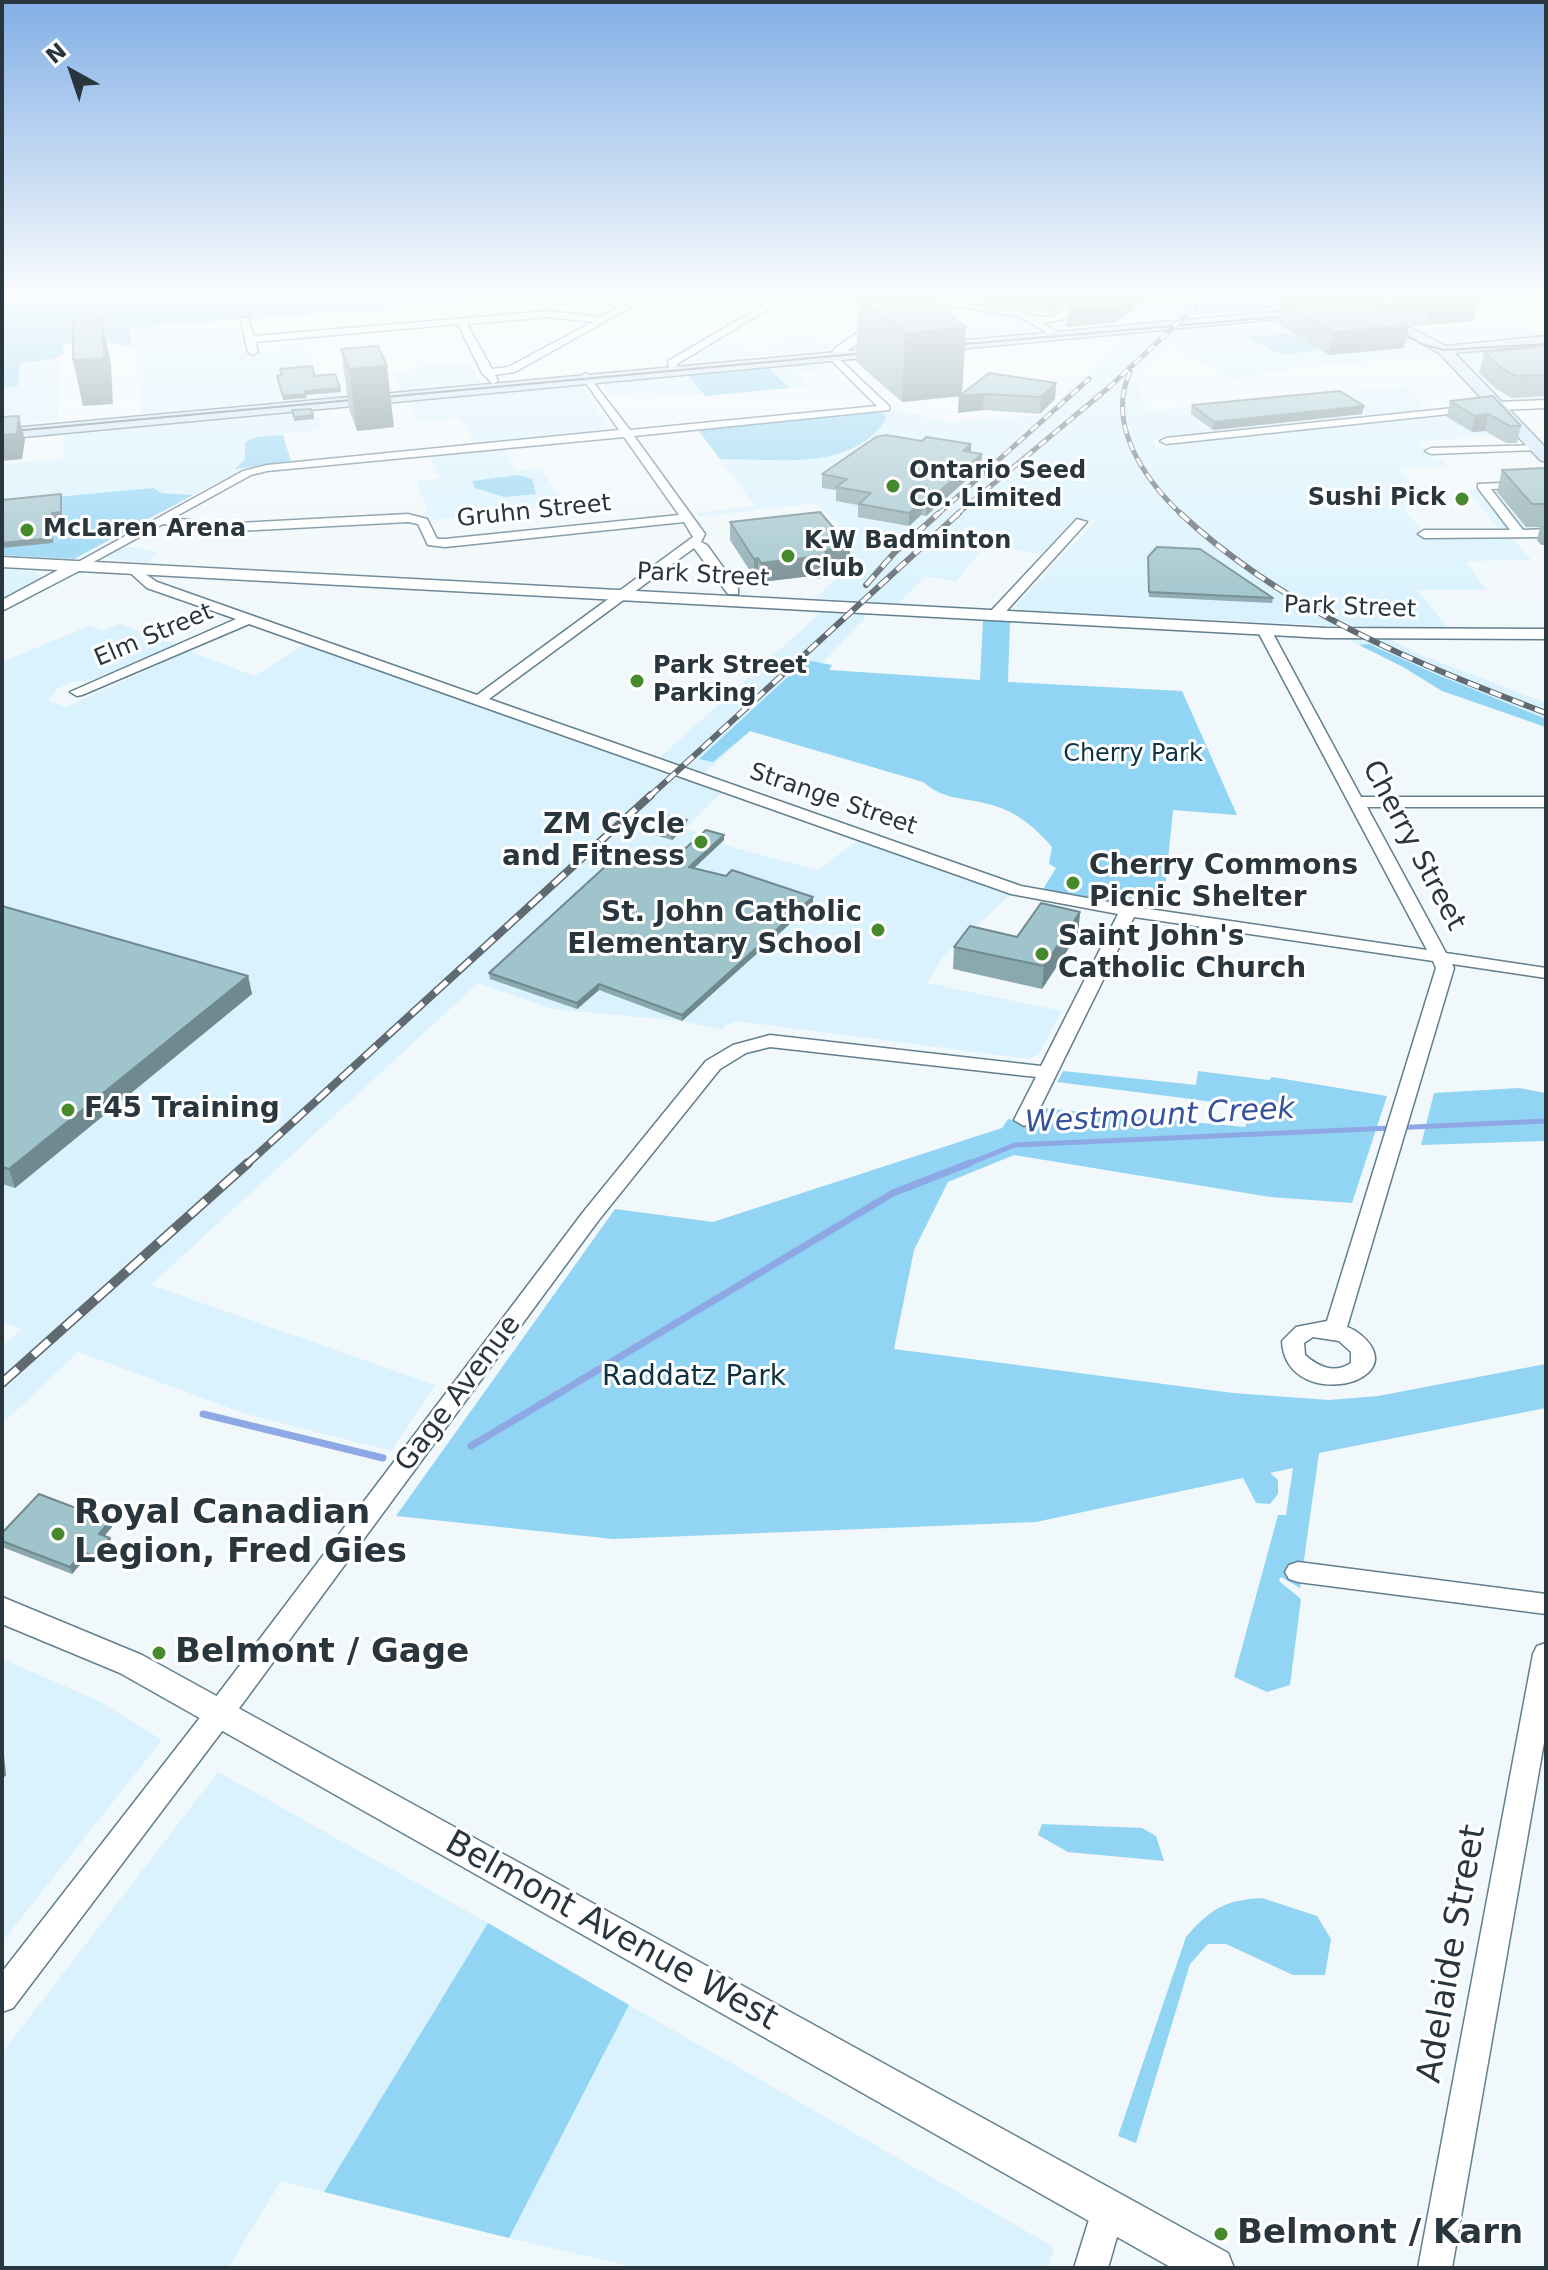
<!DOCTYPE html>
<html>
<head>
<meta charset="utf-8">
<style>
  body { margin:0 }
  #map { position:relative; width:1548px; height:2270px; overflow:hidden; background:#f1f8fb; font-family:"DejaVu Sans",sans-serif }
  canvas { display:block }
  .frame { position:absolute; inset:0; border:4px solid #2a363d; pointer-events:none }
  .north { position:absolute; left:32px; top:32px; width:80px; height:80px; -webkit-text-stroke:6px #fff; paint-order:stroke; rotate:320deg; font-size:22px; font-weight:700; line-height:32px; text-align:center; color:#2a363d }
  .north::after { content:''; display:block; margin:auto; width:28px; height:36px; background:#2a363d; clip-path:polygon(50% 0,100% 100%,50% 72%,0 100%) }
</style>
</head>
<body>
<div id="map">
<canvas width="1548" height="2270"></canvas>
<div class="frame"></div>
<div class="north">N</div>
</div>
<script>
const ctx = document.querySelector('canvas').getContext('2d');
ctx.lineJoin = 'round';
function paint(path, color) {
  ctx.fillStyle = color;
  ctx.fill(path, 'evenodd');
}
function strokePath(path, color, width, dash) {
  ctx.strokeStyle = color;
  ctx.lineWidth = width;
  ctx.lineCap = dash ? 'butt' : 'round';
  ctx.setLineDash(dash || []);
  ctx.stroke(path);
}
function write(font, color, halo, rows, align = 'center') {
  ctx.font = font + ' "DejaVu Sans",sans-serif';
  ctx.lineWidth = 6;
  ctx.setLineDash([]);
  ctx.textBaseline = 'middle';
  ctx.strokeStyle = halo;
  ctx.fillStyle = color;
  for (const [text, x, y, turn = 0] of rows) {
    ctx.save();
    ctx.translate(x, y);
    ctx.rotate((+turn || 0) * Math.PI / 180);
    ctx.textAlign = isNaN(turn) ? turn : align;
    if (halo) ctx.strokeText(text, 0, 0);
    ctx.fillText(text, 0, 0);
    ctx.restore();
  }
}
paint(new Path2D(`
  M1097 297H1213L1197 312 1198 315 1062 328 1054 326V323L1070 319Z
  M988 312 1020 317 1037 328 1033 332 961 338 965 328Z
  M1343 313 1369 318 1432 355 1300 368 1230 380 1173 344 1136 380 1146 411 1407 386 1429 411 1153 440 1156 449 1177 444 1483 411 1510 434 1419 442 1433 459 1442 460 1448 467 1399 468 1425 507 1404 508 1428 539 1513 538 1531 560 1465 561 1487 590H1417L1450 630 1370 629 1421 655 1546 703V728L1460 696 1321 625 1018 610 1016 605 1096 520 1075 521 1041 554 986 545 956 581 925 577 897 604 815 598 854 564 837 523 815 503 700 517 696 513 755 506 698 430 900 410 945 422 1041 415 1132 333Z
  M1511 321 1546 337 1454 346 1422 330Z
  M193 323 194 329 237 326 244 349 259 348 260 352 302 349 304 354 310 353 316 379 338 378 343 396 141 413 133 328Z
  M789 338 837 344 829 349 769 355 768 352Z
  M1546 343V399L1522 401 1502 398 1459 354Z
  M715 345 758 352 747 358 689 362Z
  M58 360 59 420 2 425V388L18 386 19 363Z
  M470 362 481 383 400 391 392 373 410 371 409 367Z
  M819 362 827 363 833 369 797 372 809 386 659 397 655 392 610 396 601 384Z
  M574 385 582 386 611 431 501 441 517 471 541 468 565 506 432 520 422 514 428 512 416 481 440 478 428 455 477 450 460 418 419 422 407 400Z
  M314 407 322 430 278 434 284 462 244 469 193 495 162 493 2 502V464L65 458 63 430Z
  M1546 488V528L1499 529 1467 490Z
  M123 546 159 552 147 563 103 558Z
  M2 569 36 572 40 576 39 580 2 598Z
  M824 610 870 612 817 669 705 773 660 757Z
  M119 624 177 644 95 679 72 682 57 689 48 700 66 707 189 651 255 676 305 644 722 792 684 829 724 840 721 844 817 870 859 840 1010 895 943 957 927 983 1062 1011 1039 1053 1030 1059 736 1021 727 1024 722 1030 682 1021 552 1009 478 983 151 1285 435 1385 391 1451 246 1414 78 1352 2 1424V1347L21 1329 2 1322V662L89 626 103 631Z
  M2 1659 99 1701 162 1740 2 1942Z
  M218 1772 488 1923 324 2192 281 2181 228 2268H2V2053Z
  M629 2005 1054 2247 1048 2268H638L509 2238Z`), '#d9f2fe');
paint(new Path2D(`
  M2 297H510L511 299 130 328 132 346 96 341 63 344 64 353 55 359 20 363 18 386 2 388Z
  M1213 297H1325L1333 302 1198 315 1196 312Z
  M1379 325 1419 347 1393 337 1313 344 1322 350 1282 355 1248 337Z
  M768 367 789 388 705 396 687 374Z
  M880 412 886 415 885 421C849 473 774 458 720 459L698 430Z
  M283 435 291 461 235 469 245 460V442L256 437Z
  M518 475 532 479 536 494 505 497 475 488 472 481Z
  M153 488 162 493 193 495 74 559 2 555V502Z
  M983 620 1010 621 1008 682 1182 691 1237 815 1173 810 1163 909 1042 891 1056 868 1049 864 1052 847C1036 828 1017 812 992 805 965 797 945 801 923 782L750 731 713 762 699 759 806 660 832 665 829 670 980 680Z
  M1369 644 1433 673 1546 719V727L1442 691 1403 667 1359 645Z
  M1063 1071 1196 1085 1198 1071 1269 1080 1272 1077 1387 1096 1352 1203 1270 1197 1014 1155 948 1182 914 1250 894 1349 1233 1393 1329 1400 1378 1396 1546 1364V1408L1319 1453 1300 1588 1281 1577 1279 1581 1301 1599 1290 1685 1267 1692 1234 1677 1278 1515H1286L1293 1468 1270 1473 1278 1480V1494L1270 1504 1256 1503 1243 1478 1036 1522 613 1539 396 1516 615 1209 713 1222 1002 1128 1008 1119 1036 1125 1042 1108 1245 1127 1254 1107 1057 1082Z
  M1519 1088 1546 1093V1141L1421 1145 1434 1093Z
  M1042 1824 1142 1828 1156 1836 1164 1861 1068 1852 1038 1835Z
  M1262 1898 1317 1916 1331 1939 1325 1975H1293L1226 1944H1208L1190 1964 1136 2143 1118 2136 1186 1937C1210 1909 1225 1900 1262 1898Z
  M488 1923 629 2005 509 2238 324 2192Z`), '#92d4f4');
strokePath(new Path2D(`
  M965 1165 1015 1145 1546 1121`), '#8da8e4', 5);
strokePath(new Path2D(`
  M203 1414 383 1458
  M471 1446 893 1193 970 1163`), '#8da8e4', 7);
const minor = new Path2D(`
  M637 297H649L515 372 495 375 498 381 493 384 482 373 458 324 255 342 258 352 253 355 248 352 240 319 248 317 254 336 549 311 601 317ZM549 317 593 322 508 367 492 369 467 324Z
  M777 297H788L677 364 678 370 669 368 668 361Z
  M895 297H921L1024 312C1063 329 1065 297 1093 297L1069 318 1043 323 1060 334 1057 339 1021 317Z
  M835 355 889 406V410L634 436 705 534 701 542 707 545 738 588V594H728L694 548 489 699 1021 886 1142 908 1427 950 1257 630 1259 627 1271 630 1361 797H1546V807H1367L1446 953 1546 968V978L1452 964 1454 968 1347 1327C1356 1330 1366 1338 1371 1346 1397 1388 1285 1408 1282 1341L1296 1327 1327 1321 1436 968 1433 961 1134 917 1034 1120 1024 1126 1014 1120 1036 1077 770 1047 746 1053 720 1069 598 1221 229 1722 13 2008 2 2012V1972L209 1706 584 1211 706 1061 733 1045 770 1035 1041 1066 1118 914 1011 894 249 624 82 695 77 696 70 692 236 619 147 588 126 569 132 565 157 582 477 695 693 537 684 522 445 547 428 545 418 524 408 522 219 532 163 524 79 570 69 567 243 471 267 465 619 430 581 376 586 373 630 430 877 406 831 360 830 358ZM624 437 679 515 445 539H437L427 519 408 514 219 524 173 518 251 475 267 471ZM1313 1337 1339 1341 1351 1352V1363C1334 1374 1319 1367 1305 1355L1304 1343Z
  M1473 406 1478 409 1477 411 1166 444 1160 441 1166 438Z
  M1541 445V449L1537 450 1431 454 1425 451 1431 448Z
  M1546 481V487L1491 489 1523 530 1546 529V537L1424 538 1418 534 1424 530H1510L1478 488V484Z
  M1077 519 1087 522 1000 618H990V612Z
  M1298 1562 1546 1594V1614L1298 1582 1289 1579 1285 1572 1289 1565Z
  M1546 1643V1731L1452 2268H1418L1533 1654 1537 1646Z
  M1108 2192 1120 2197 1125 2209 1108 2268H1074L1096 2197Z`);
const tertiary = new Path2D(`
  M910 297H923L844 353 839 361H831L829 358 835 348Z
  M1546 400V408L1500 410 1494 406 1500 402Z
  M2 557 1326 628 1546 629V639L1326 638 79 571 2 611V600L58 570 2 567Z
  M2 1597 142 1655 1228 2253 1234 2268H1172L120 1673 2 1624Z`);
const secondary = new Path2D(`
  M1335 297H1352L1446 346 1546 336V344L1455 353 1546 448V462L1540 460 1439 353Z
  M1315 308 1322 312 1320 315 2 439V429Z`);
strokePath(minor, '#627f8e', 3);
strokePath(tertiary, '#627f8e', 3);
strokePath(secondary, '#627f8e', 3);
paint(minor, '#fff');
paint(tertiary, '#fff');
paint(secondary, '#cde4f9');
strokePath(new Path2D(`
  M1386 325 1422 344 1444 350 1546 344
  M942 346 1301 315
  M2 432 878 352`), '#606a70', 2);
const railFar3 = new Path2D(`
  M1130 372C1106 424 1144 479 1182 515
  M937 515 1089 379
  M956 515 1107 389 1206 297`);
const railFar2 = new Path2D(`
  M1180 513C1284 610 1414 663 1546 713
  M866 585 895 552 939 513
  M649 797 959 513`);
const railFar1 = new Path2D(`
  M246 1165 651 795`);
const rail = new Path2D(`
  M2 1383 248 1163`);
strokePath(railFar3, '#606a70', 5);
strokePath(railFar2, '#606a70', 6);
strokePath(railFar1, '#606a70', 8);
strokePath(rail, '#606a70', 10);
strokePath(railFar3, '#fff', 3, [9]);
strokePath(railFar2, '#fff', 4, [12]);
strokePath(railFar1, '#fff', 5, [16]);
strokePath(rail, '#fff', 7, [21]);
paint(new Path2D(`
  M858 297H928L963 394 1056 383 1055 399 1040 414 983 410 958 413 959 396 902 402 856 362Z
  M952 297H1073L1072 300 1050 313 952 298Z
  M1082 297H1167L1162 302 1145 300 1116 322 1066 327Z
  M1323 297H1389L1376 299 1389 305 1391 297H1478L1473 321 1414 326 1389 312V314L1409 325 1404 348 1329 355 1278 324 1281 301Z
  M1546 346V396L1512 398 1496 389 1479 373 1484 352Z
  M341 349 394 427 357 431 349 409Z
  M1450 401 1521 426 1517 443H1506L1485 431 1472 432 1447 417Z
  M1192 405 1362 414 1213 430 1191 414Z
  M922 441 971 444V453L981 467 926 516 921 515 909 526 858 517V505L836 501V490L822 488V474Z
  M1546 468V545H1541L1537 540 1540 527H1526L1497 492 1502 470Z
  M730 522 850 566 830 568V577L814 579 811 576 761 582 758 577H754L730 540Z
  M1148 557 1273 598 1272 603 1149 597Z
  M687 826 672 840 654 835V830Z
  M724 840 694 868 813 903 682 1021 599 990 577 1009 490 979 489 973 669 863Z
  M2 906 248 976 252 994 15 1188 2 1184Z
  M1080 912 1078 934 1042 989 953 969 954 947 1017 937Z
  M112 1527 104 1536 110 1538 112 1545 95 1563 85 1559 72 1574 2 1547V1533Z`), '#8aa9af');
paint(new Path2D(`
  M1051 297H1073L1072 300 1050 313Z
  M1129 297H1145V300L1116 322 1066 327 1068 311Z
  M1432 297H1478L1473 321 1427 325Z
  M1390 306 1386 327 1409 325 1404 348 1329 355 1333 332 1377 307Z
  M102 320 111 364 113 404 83 406 73 360Z
  M966 327 962 396 902 402 905 333Z
  M387 366 394 427 357 431 349 369Z
  M1056 383 1055 399 1040 414 1041 397Z
  M340 388 341 392 306 395 307 398 283 400V396L305 391Z
  M984 394 983 410 958 413 959 396Z
  M1364 406 1362 414 1213 430 1214 422Z
  M1488 414 1485 431 1472 432 1475 416Z
  M313 415 314 419 294 421V417Z
  M19 416 25 440 22 459 2 461V435Z
  M971 444V457L963 451Z
  M982 454 981 467 926 516V503Z
  M61 494 62 517 53 518V543L2 548V543L52 513Z
  M922 502 921 515 909 526V513Z
  M850 547V566L830 568V577L814 579V561L824 550Z
  M811 557V576L761 582V563Z
  M758 558V577H754V559Z
  M687 820V826L672 840 671 834Z
  M724 835V840L689 873V867Z
  M813 897V903L682 1021V1015Z
  M1080 912 1078 934 1042 989 1044 966Z
  M248 976 252 994 15 1188 9 1169Z
  M599 984V990L577 1009V1003Z
  M110 1521 112 1527 101 1540 99 1534Z
  M110 1538 112 1545 95 1563 93 1556Z
  M83 1552 85 1559 72 1574 70 1567Z
  M2 1735 6 1775 2 1780Z`), '#70898f');
const building = new Path2D(`
  M860 297H928L966 327 905 333Z
  M1082 297H1129L1117 306 1068 311Z
  M1323 297H1373L1390 306 1377 307 1409 325 1333 332 1281 301Z
  M102 320 104 358 73 360V322Z
  M378 346 387 366 349 369 341 349Z
  M1546 346V375L1516 376 1501 368 1484 352Z
  M312 366 315 376 335 374 340 388 305 391 306 394 283 396 277 376 282 375 280 369Z
  M989 373 1056 383 1041 397 984 394 959 396Z
  M1340 391 1364 406 1214 422 1192 405Z
  M1493 396 1521 426H1510L1488 414 1475 416 1450 401Z
  M311 409 313 415 294 417 292 410Z
  M19 416 17 434 2 435V417Z
  M886 435 922 441 926 437 971 444 963 451 982 454 926 503 922 502 909 513 859 504 871 493 836 487 847 479 822 474 876 437Z
  M1546 468V504H1532L1502 470Z
  M61 494V512L52 513V538L2 543V500Z
  M820 512 850 547 824 550 831 559 814 561 811 557 761 563 758 558 754 559 730 522Z
  M1157 547 1200 549 1273 598 1149 592 1148 557Z
  M670 816 687 820 671 834 654 830Z
  M706 830 724 835 689 867 726 876 732 870 813 897 682 1015 599 984 577 1003 489 973 621 852 669 863Z
  M1041 903 1080 912 1044 966 954 947 970 926 1017 937Z
  M2 906 248 976 9 1169 2 1167Z
  M39 1494 110 1521 99 1534 110 1538 93 1556 83 1552 70 1567 2 1541V1533Z`);
paint(building, '#a0c4cc');
strokePath(building, '#70898f', 2);
const sky = ctx.createLinearGradient(0, 0, 0, 615);
sky.addColorStop(0, '#83afe6');
sky.addColorStop(0.48, '#f9fcfd');
sky.addColorStop(1, '#f9fcfd00');
ctx.fillStyle = sky;
ctx.fillRect(0, 0, 1548, 615);
for (const [x, y, r, color] of [
  [893,486,8,"#478a2e"],
  [1462,499,8,"#478a2e"],
  [27,530,8,"#478a2e"],
  [788,556,8,"#478a2e"],
  [637,681,8,"#478a2e"],
  [701,842,8,"#478a2e"],
  [1073,883,8,"#478a2e"],
  [878,930,8,"#478a2e"],
  [1042,954,8,"#478a2e"],
  [68,1110,8,"#478a2e"],
  [58,1534,8,"#478a2e"],
  [159,1653,8,"#478a2e"],
  [1221,2234,8,"#478a2e"]
]) {
  const dot = new Path2D();
  dot.arc(x, y, r, 0, 2 * Math.PI);
  ctx.fillStyle = color;
  ctx.fill(dot);
  strokePath(dot, '#fff', 3);
}
write('bold 24px', '#2a363d', '#fff', [
  ["Ontario Seed",909,472],
  ["Co. Limited",909,500],
  ["Sushi Pick",1446,499,"right"],
  ["McLaren Arena",43,530],
  ["K-W Badminton",804,542],
  ["Club",804,570],
  ["Park Street",653,667],
  ["Parking",653,695]
], 'left');
write('24px', '#2a363d', '#fff', [
  ["Gruhn Street",534,512,-6],
  ["Park Street",703,576,3],
  ["Park Street",1350,608,2],
  ["Elm Street",154,636,-23],
  ["Strange Street",833,800,19]
]);
write('24px', '#0d3241', '#fff', [
  ["Cherry Park",1133,755]
]);
write('bold 28px', '#2a363d', '#fff', [
  ["ZM Cycle",685,826,"right"],
  ["and Fitness",685,858,"right"],
  ["Cherry Commons",1089,867],
  ["Picnic Shelter",1089,899],
  ["St. John Catholic",862,914,"right"],
  ["Elementary School",862,946,"right"],
  ["Saint John's",1058,938],
  ["Catholic Church",1058,970],
  ["F45 Training",84,1110]
], 'left');
write('28px', '#2a363d', '#fff', [
  ["Cherry Street",1413,846,62],
  ["Gage Avenue",459,1394,-53]
]);
write('28px', '#0d3241', '#fff', [
  ["Raddatz Park",694,1378]
]);
write('italic 30px', '#36529b', '#fff', [
  ["Westmount Creek",1160,1117,-3]
]);
write('bold 34px', '#2a363d', '#fff', [
  ["Royal Canadian",74,1514],
  ["Legion, Fred Gies",74,1553],
  ["Belmont / Gage",175,1653],
  ["Belmont / Karn",1237,2234]
], 'left');
write('34px', '#2a363d', '#fff', [
  ["Belmont Avenue West",611,1932,29],
  ["Adelaide Street",1453,1954,-80]
]);
</script>
</body>
</html>
